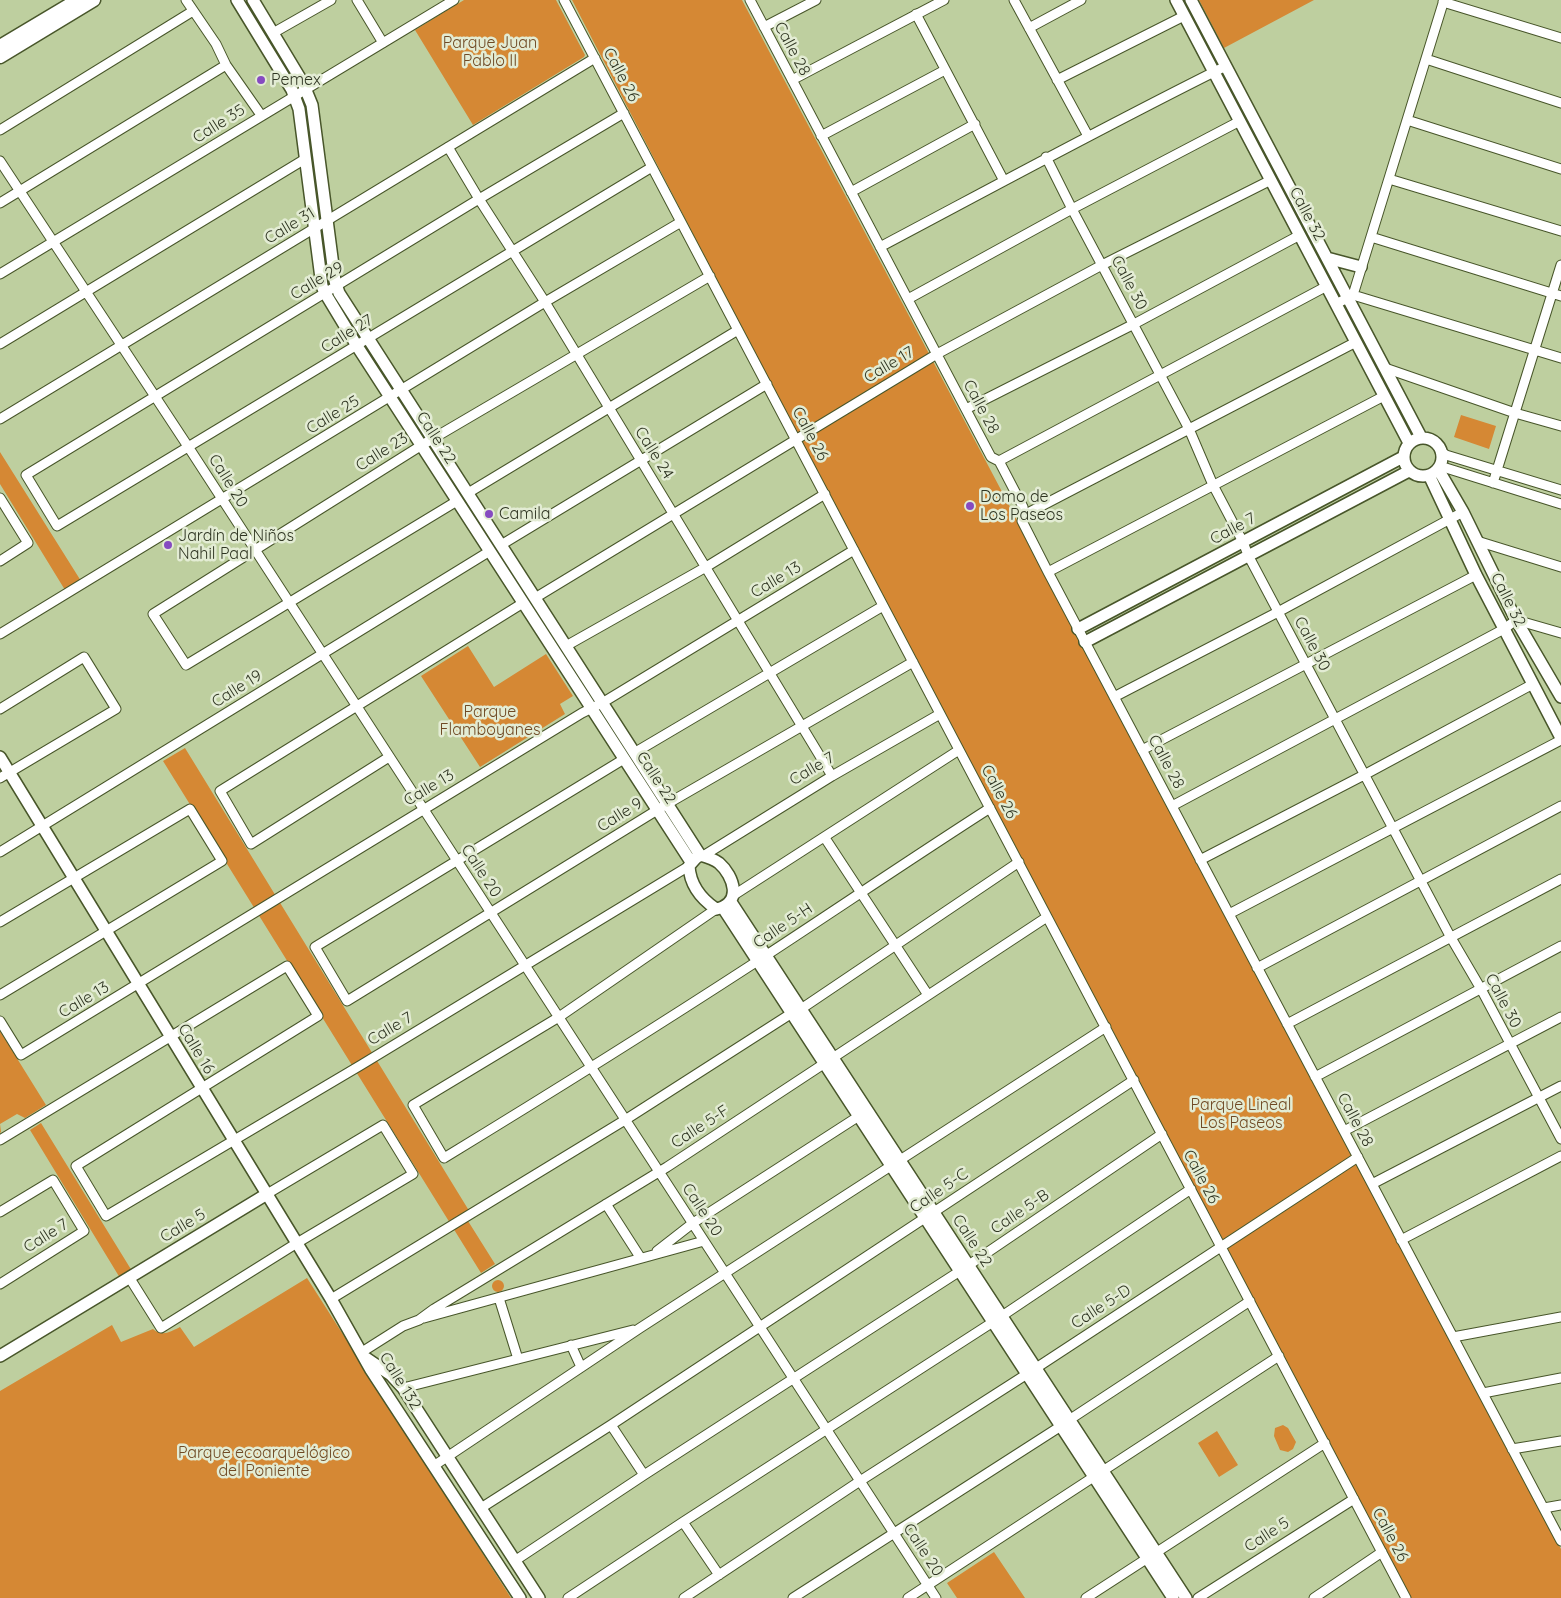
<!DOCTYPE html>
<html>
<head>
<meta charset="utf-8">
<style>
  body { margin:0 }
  canvas { display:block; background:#becf9f }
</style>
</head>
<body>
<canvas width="1561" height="1598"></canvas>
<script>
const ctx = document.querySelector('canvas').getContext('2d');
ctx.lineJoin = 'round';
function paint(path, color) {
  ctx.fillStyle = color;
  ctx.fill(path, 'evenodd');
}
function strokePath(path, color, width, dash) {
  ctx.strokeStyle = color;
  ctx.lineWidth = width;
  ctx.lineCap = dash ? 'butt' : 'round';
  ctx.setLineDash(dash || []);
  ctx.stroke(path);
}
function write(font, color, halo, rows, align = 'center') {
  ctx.font = font + ' Quicksand,sans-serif';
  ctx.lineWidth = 5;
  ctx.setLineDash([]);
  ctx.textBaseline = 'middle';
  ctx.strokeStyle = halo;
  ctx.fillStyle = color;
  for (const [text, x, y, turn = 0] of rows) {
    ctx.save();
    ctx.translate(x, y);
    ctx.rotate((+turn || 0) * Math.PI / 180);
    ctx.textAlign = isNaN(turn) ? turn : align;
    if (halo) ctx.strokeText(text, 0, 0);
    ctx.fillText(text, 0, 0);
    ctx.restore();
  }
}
paint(new Path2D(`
  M464 0H556L585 55 584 57 473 125 415 30Z
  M572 0H742L1561 1549V1598H1410L1228 1251 1185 1177 797 435Z
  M1199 0H1314L1224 48Z
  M1461 415 1496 426 1489 449 1454 437Z
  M0 452 81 581 65 590 0 484Z
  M468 646 494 687 546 654 573 696 560 704 565 714 480 767 421 676Z
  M185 748 468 1209V1221L495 1264 481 1273 163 761Z
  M0 1031 46 1105 25 1118 17 1114 0 1124 1 1132 0 1133Z
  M41 1123 132 1271 120 1278 30 1130Z
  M307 1278 511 1598H0V1391L112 1325 121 1342 153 1329C162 1337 170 1332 180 1327L194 1347Z
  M492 1286a6 6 0 1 1 12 0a6 6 0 1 1-12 0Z
  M1283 1425 1288 1428 1296 1442 1293 1449 1288 1452 1280 1450 1274 1436 1275 1428Z
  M1217 1431 1238 1465 1219 1477 1198 1443Z
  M994 1552 1025 1598H957L947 1583Z`), '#d58834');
const minor = new Path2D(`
  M186 0 216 44 226 65 261 115
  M357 0 383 43
  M564 0 1406 1598
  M750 0 991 457 999 461 1023 507 1024 515 1022 521 1048 572 1561 1541
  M1014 0 1088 136
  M1443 2 1561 38
  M916 14 1004 181
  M764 27 816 0
  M1029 28 1081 0
  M273 33 331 0
  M1426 59 1561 103
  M792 80 944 0
  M1057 80 1184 16
  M624 113 479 199 26 475 57 526C256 408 453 285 652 167
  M1407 120 1561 169
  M0 130 193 11
  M821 136 945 70
  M448 147 479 199 545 302 832 776
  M1046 157 1072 209 1189 429 1213 485 1243 542 1248 555 1450 936 1481 989 1561 1139
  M0 161 189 448 936 1598
  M1389 179 1561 231
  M851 192 975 124
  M0 203 226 65
  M1371 237 1561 296
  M880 247C995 186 1109 124 1226 66
  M0 274 454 0
  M1353 295 1561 358
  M908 299 1072 209 1240 121
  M1336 304 1353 295 1444 0
  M0 344 305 159
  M1385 368 1515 413 1561 426
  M966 409 1134 324 1300 235
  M0 419 595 58
  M1442 452 1446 455 1561 490
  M999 461 1327 286
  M1439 468H1446L1561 504
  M1493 483 1561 265
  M468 493 738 330
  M0 498 28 543 0 561
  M457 501 186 665 153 614 422 445 710 276
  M1024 515 1356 342
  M1477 541 1561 567
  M501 545 767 384
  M1048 572 1384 396
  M535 598 937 354 1102 265 1271 180
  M0 634 545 302 681 222
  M566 646 706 567 825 494
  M1114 697 1278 612 1463 512
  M0 709 84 657 116 709 0 778
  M1142 750 1476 575
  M634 753 883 606
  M389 757 251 844 220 791 523 603
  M624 759 315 947 347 1001 667 804 913 662
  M1172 806 1504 629 1516 620 1561 633
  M825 838 928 995
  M0 852 490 551
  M703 856 832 776 940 714
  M1200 860 1364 775 1533 684
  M734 895 959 750
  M716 909 559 1017 413 1105 444 1158C549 1094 653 1029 756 962 834 911 912 858 990 808
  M1229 914 1561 740
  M0 922 190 809 222 861 0 995
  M1257 968 1561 806
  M801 1009 1019 862
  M0 1021 21 1055 582 713 602 703 854 550
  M1287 1024 1561 879
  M1315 1077 1561 946
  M1344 1131 1561 1017
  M0 1140 287 966 318 1016 76 1166 106 1216 361 1065 689 866
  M1372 1184 1561 1086
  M606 1204 640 1257
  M0 1212 53 1180 84 1231 0 1284
  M1401 1240 1561 1156
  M657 1251 693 1223 859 1116
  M129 1277 161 1328 297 1243 413 1174 383 1125 267 1194
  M499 1298 518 1359
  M331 1299 625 1120 792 1013
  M424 1318 704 1241
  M1453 1337 1561 1317
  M571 1345 581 1367
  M362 1352 403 1326 419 1320 434 1309 667 1167 1047 917
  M403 1388 633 1330
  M1483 1393 1561 1378
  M1069 1420 1250 1301
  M611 1425 644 1475
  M1512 1449 1561 1441
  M435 1465 640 1328 1106 1027
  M481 1508 611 1425 1134 1080
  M1544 1508 1561 1505
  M683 1522 719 1575
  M516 1560 644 1475 960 1271 1162 1134
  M568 1598 683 1522 993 1322 1191 1189
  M684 1598 860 1481 1027 1374 1358 1157
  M793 1598 1061 1426
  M908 1598 1279 1356
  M1086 1598 1325 1443
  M1198 1598 1354 1499
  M1314 1598 1382 1552`);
const tertiary = new Path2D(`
  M237 0 292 90 299 109 322 286 325 293 357 346 691 862
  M253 0 303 83 312 105 335 281 339 293 700 855
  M1176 0 1409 443
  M1191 0 1421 437
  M1327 258 1361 267
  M1404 457a19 19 0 1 1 38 0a19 19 0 1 1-38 0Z
  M1438 469 1463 512 1516 620 1561 697
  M1429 475 1476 575 1561 738
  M1078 629 1403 457
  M1085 642 1409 471
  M0 757 331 1299 371 1370 520 1598
  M700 855C707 857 714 859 719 863 734 876 743 904 716 909 700 898 690 885 689 866L696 858Z
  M731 902 1186 1598
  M723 908 1173 1598
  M0 1356 267 1194
  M366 1358 391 1375 403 1388 539 1598`);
const secondary = new Path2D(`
  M0 46 77 0
  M0 57 94 0`);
strokePath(minor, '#48562a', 11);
strokePath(tertiary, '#48562a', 14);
strokePath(secondary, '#48562a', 15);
strokePath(minor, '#fff', 9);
strokePath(tertiary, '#fff', 11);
strokePath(secondary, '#fff', 12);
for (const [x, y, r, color] of [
  [261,80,5,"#864bc1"],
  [970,506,5,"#864bc1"],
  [489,514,5,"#864bc1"],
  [168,545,5,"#864bc1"]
]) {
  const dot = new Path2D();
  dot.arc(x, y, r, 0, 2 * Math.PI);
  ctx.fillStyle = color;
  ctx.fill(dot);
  strokePath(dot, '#e3ecd4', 2);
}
write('16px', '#6f4924', '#e3ecd4', [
  ["Parque Juan",490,43],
  ["Pablo II",490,61],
  ["Parque",490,712],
  ["Flamboyanes",490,730],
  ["Parque Lineal",1241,1105],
  ["Los Paseos",1241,1123],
  ["Parque ecoarquelógico",264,1453],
  ["del Poniente",264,1471]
]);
write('16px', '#2f3522', '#e3ecd4', [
  ["Calle 28",792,49,62],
  ["Calle 26",621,75,62],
  ["Calle 35",219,124,-32],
  ["Calle 32",1307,214,62],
  ["Calle 31",290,226,-31],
  ["Calle 29",317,281,-31],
  ["Calle 30",1129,283,62],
  ["Calle 27",347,334,-32],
  ["Calle 17",889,365,-31],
  ["Calle 28",981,407,62],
  ["Calle 25",333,415,-31],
  ["Calle 26",810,434,62],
  ["Calle 22",436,438,57],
  ["Calle 23",382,452,-32],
  ["Calle 24",654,453,58],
  ["Calle 20",228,481,58],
  ["Calle 7",1233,529,-28],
  ["Calle 13",776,580,-31],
  ["Calle 32",1508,600,63],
  ["Calle 30",1312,644,62],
  ["Calle 19",237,689,-32],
  ["Calle 28",1166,762,62],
  ["Calle 7",812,769,-31],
  ["Calle 22",656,778,57],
  ["Calle 13",429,788,-31],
  ["Calle 26",999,792,62],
  ["Calle 9",620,815,-32],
  ["Calle 20",481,871,57],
  ["Calle 5-H",783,926,-34],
  ["Calle 13",84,1000,-31],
  ["Calle 30",1503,1001,62],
  ["Calle 7",390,1029,-31],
  ["Calle 16",196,1049,59],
  ["Calle 28",1355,1120,62],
  ["Calle 5-F",700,1127,-33],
  ["Calle 26",1201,1177,62],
  ["Calle 5-C",939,1191,-34],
  ["Calle 20",702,1210,57],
  ["Calle 5-B",1020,1212,-34],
  ["Calle 5",183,1226,-31],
  ["Calle 7",46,1236,-32],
  ["Calle 22",972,1241,57],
  ["Calle 5-D",1101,1307,-33],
  ["Calle 132",400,1381,58],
  ["Calle 5",1267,1535,-33],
  ["Calle 26",1390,1535,62],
  ["Calle 20",923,1550,57]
]);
write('16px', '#2f3522', '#e3ecd4', [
  ["Pemex",271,80],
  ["Domo de",980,497],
  ["Los Paseos",980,515],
  ["Camila",499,514],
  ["Jardín de Niños",178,536],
  ["Nahil Paal",178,554]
], 'left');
</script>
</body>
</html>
